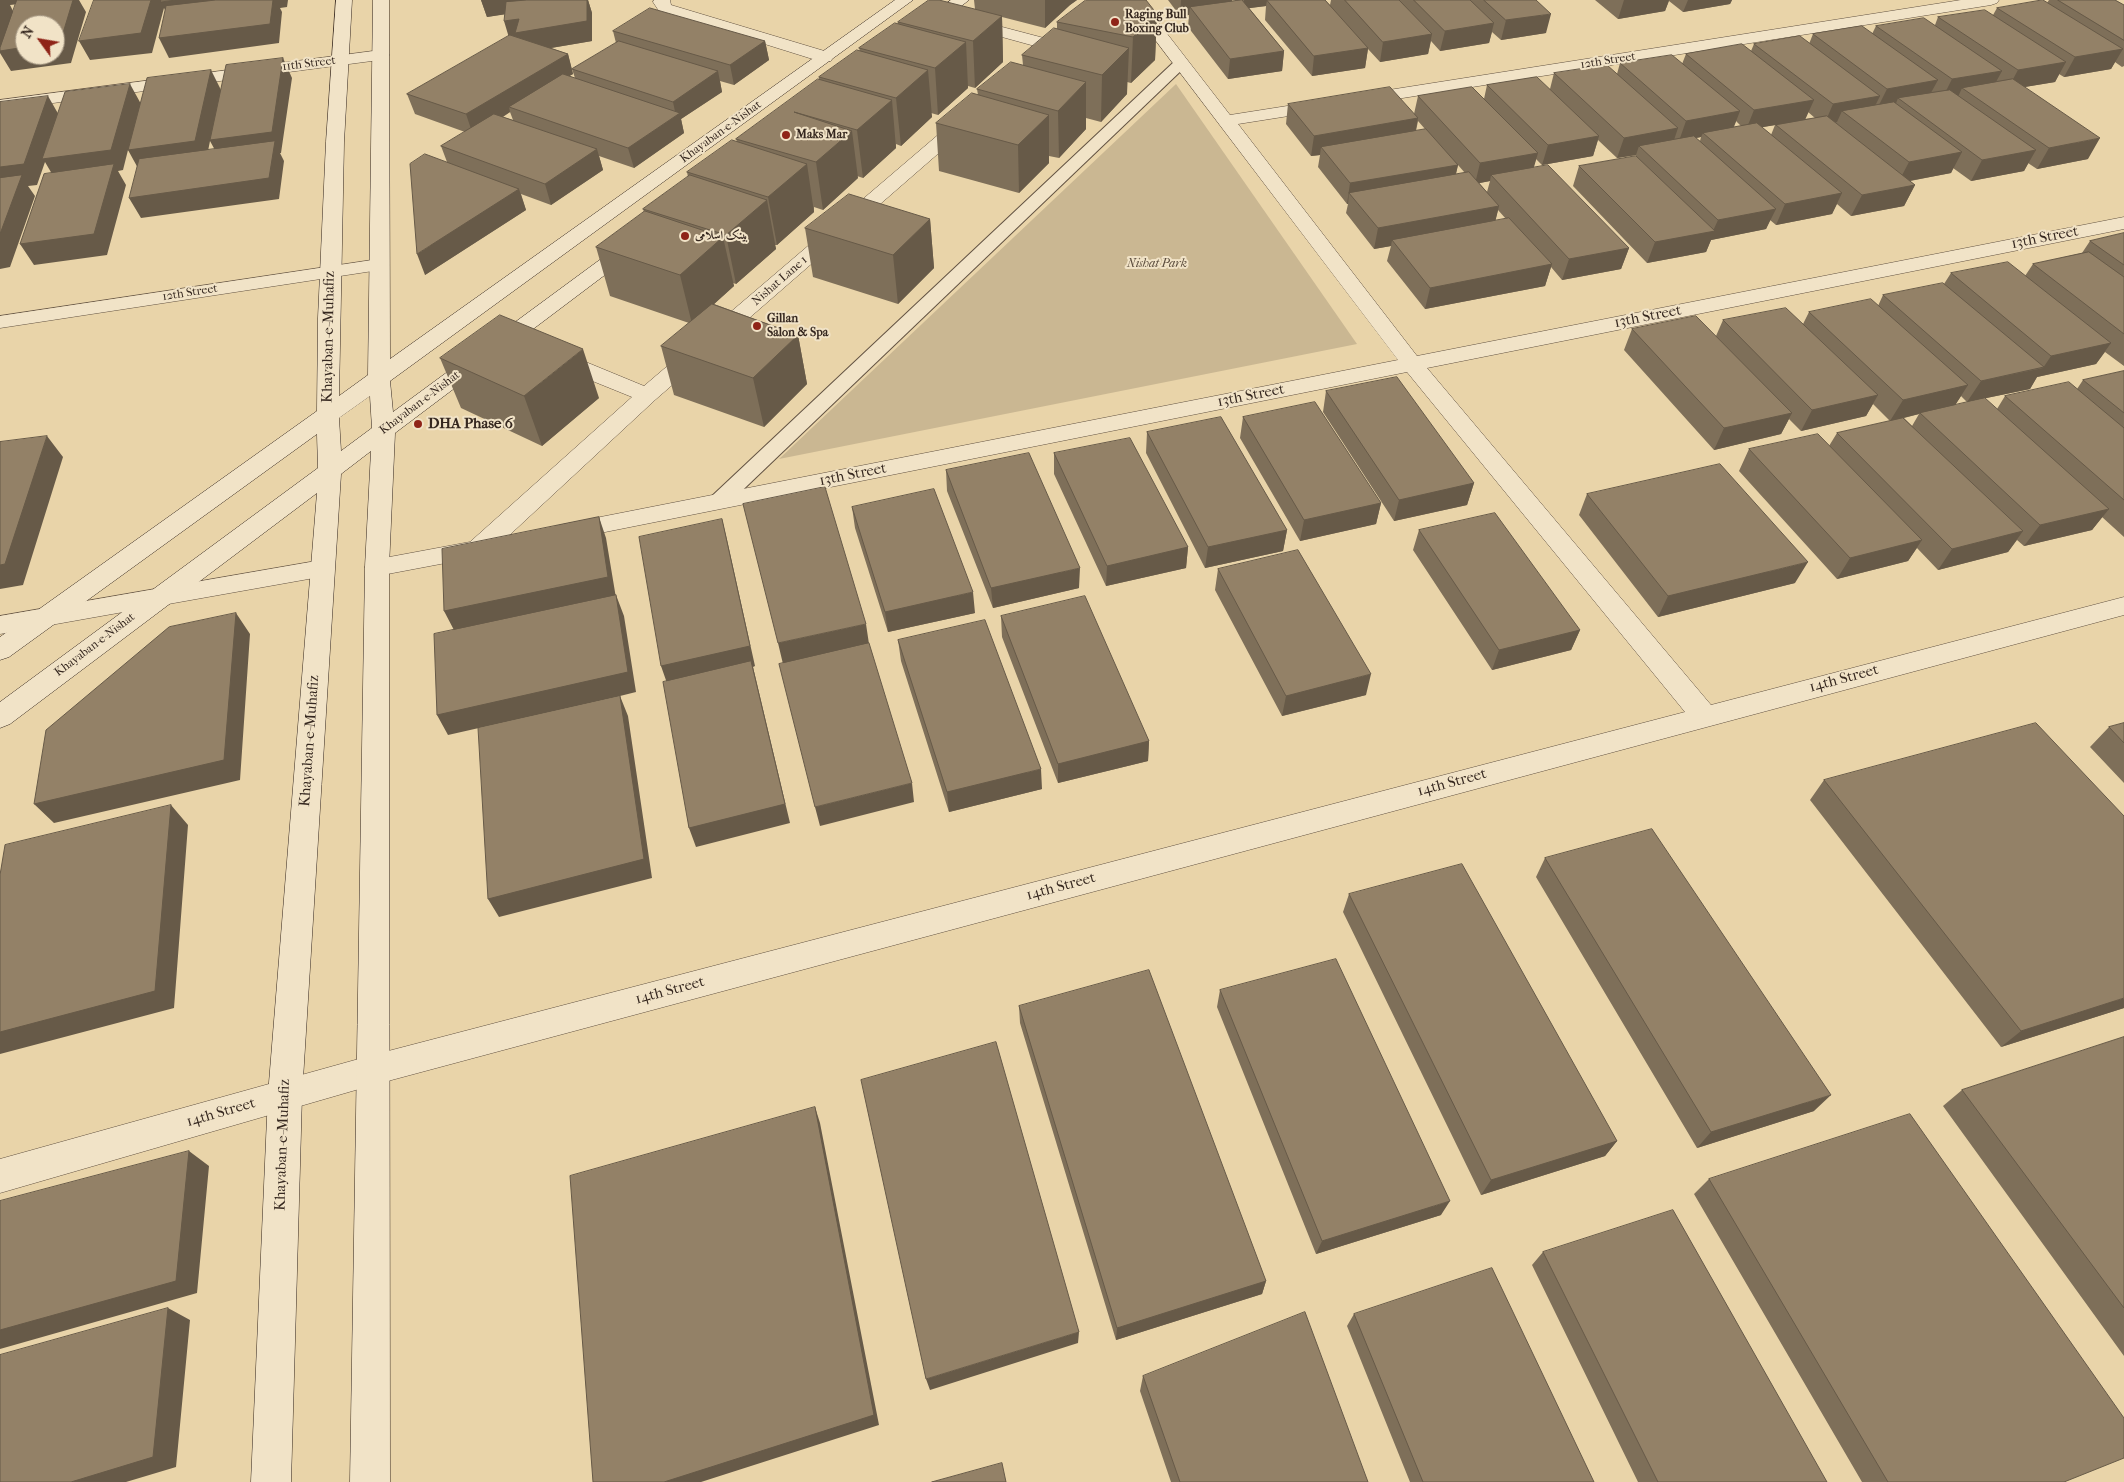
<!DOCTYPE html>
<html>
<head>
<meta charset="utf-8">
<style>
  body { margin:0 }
  #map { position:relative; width:2124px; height:1482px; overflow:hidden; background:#e9d4a9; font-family:"IM FELL French Canon",serif }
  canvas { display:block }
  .north { position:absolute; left:15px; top:15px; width:50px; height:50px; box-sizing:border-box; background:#f1e3c7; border:1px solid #a69884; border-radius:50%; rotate:302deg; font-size:14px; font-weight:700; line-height:20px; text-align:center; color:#35271f }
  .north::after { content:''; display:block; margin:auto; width:18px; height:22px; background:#8f2418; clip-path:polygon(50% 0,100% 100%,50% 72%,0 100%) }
</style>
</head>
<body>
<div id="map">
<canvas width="2124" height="1482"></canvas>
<div class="north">N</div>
</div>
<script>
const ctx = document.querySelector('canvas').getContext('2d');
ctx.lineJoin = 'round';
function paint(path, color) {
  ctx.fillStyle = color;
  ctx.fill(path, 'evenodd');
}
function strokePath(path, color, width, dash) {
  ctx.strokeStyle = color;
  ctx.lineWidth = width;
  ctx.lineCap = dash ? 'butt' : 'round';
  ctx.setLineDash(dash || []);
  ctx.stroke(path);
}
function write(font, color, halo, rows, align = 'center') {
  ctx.font = font + ' "IM FELL French Canon",Amiri,serif';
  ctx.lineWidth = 4;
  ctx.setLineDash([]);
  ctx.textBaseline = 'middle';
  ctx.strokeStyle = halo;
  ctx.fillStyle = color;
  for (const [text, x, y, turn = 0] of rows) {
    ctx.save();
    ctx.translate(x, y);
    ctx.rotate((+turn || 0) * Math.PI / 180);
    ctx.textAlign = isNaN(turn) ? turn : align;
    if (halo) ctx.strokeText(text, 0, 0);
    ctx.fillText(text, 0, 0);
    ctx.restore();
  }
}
paint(new Path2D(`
  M1176 84 1357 344 779 459Z`), '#cab792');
const lane = new Path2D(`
  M1181 59 1186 60 1188 63 1186 66 726 506 719 508 712 506 709 501 712 496 1176 60Z`);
const street = new Path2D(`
  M654 0H670L671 5 831 53 833 57 831 61H819L659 11 653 2Z
  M1125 0H1141L1230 115 1961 0H1999L1997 3 1991 5 1238 124 1417 356 2124 217V229L1427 368 1711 705 2124 597V615L373 1085 0 1193V1159L373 1055 1685 712 1407 372 565 540 556 538 553 532 556 526 565 524 1398 360Z
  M968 18 1059 42 1061 46 1059 50 1053 51 962 26 960 23 962 20Z
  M381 50 387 51 389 55 387 59 0 110V100Z
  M965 116 971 117 974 121 971 125 655 400 488 555 377 576 368 573 365 567 368 561 470 542 632 397 548 363 545 358 548 353 556 351 564 353 644 386 959 117Z
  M379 259 386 261 389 265 386 269 0 328V316Z
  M322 560 331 563 334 569 331 575 0 634V616Z`);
const secondary = new Path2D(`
  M336 0H352L344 142 339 396 368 375 373 0H389L390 359 895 0H913L390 381 393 412 624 242 631 240 638 242 641 246 638 250 395 433 389 567 390 1482H350L365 567 371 451 341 474 302 1095 291 1482H251L268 1095 317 493 10 724 0 728V702L318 468 317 434 9 657 0 660V637L317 411 318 318 326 142ZM370 396 372 428 341 451 339 418Z
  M951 0H969L932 29H920L918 26 920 23Z`);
strokePath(lane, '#625242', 2);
strokePath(street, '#625242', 1);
strokePath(secondary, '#35271f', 1);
paint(lane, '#f1e3c7');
paint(street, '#f1e3c7');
paint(secondary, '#f1e3c7');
paint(new Path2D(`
  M481 0H588L592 13V41L551 48 568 54 573 74 569 76 575 78 572 69 616 43 613 31 765 41 769 60 734 85 720 81 722 92 681 119 684 133 634 168 599 156 603 170 551 205 521 194 526 210 425 275 447 162 441 146 465 132 415 114 407 94 509 36 505 14 487 17ZM510 112 513 120 503 117Z
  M974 0H1077L1070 5 1045 28 1002 17 1003 62 975 88 968 86V88L938 115 931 113 932 117 901 146 896 144V148L863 178 857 176 858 178 823 210 814 207V212L777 245H775L776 249 736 284 733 283 734 286 714 304 798 335 807 384 764 427 674 395 661 346 689 323 610 296 596 247 644 212 643 209 688 177 687 172 737 142 736 139 819 80V77L860 51 859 48 898 24V22L975 9Z
  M1168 0H1232V1H1237L1236 0H1325L1330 5 1331 0H1536L1546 33 1501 40 1492 32 1489 43 1440 51 1431 41 1428 54 1380 62 1368 49 1365 68 1312 76 1265 20 1266 6 1249 8 1284 51 1282 71 1228 79 1188 27 1189 15 1180 16Z
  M1595 0H1732L1730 4 1683 12 1669 1 1665 11 1618 19Z
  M2049 0H2115L2124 5V66L2122 67 2115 62 2111 69 2064 77 2059 74 2055 82 2024 87 2088 159 2037 169 2028 163 2024 171 1971 181 1953 168 1951 173 1910 181 1915 185 1904 206 1851 216 1837 204 1832 214 1776 225 1770 220 1766 229 1711 240 1706 252 1647 263 1573 186 1579 166 1636 156V155L1617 158 1598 140 1593 156 1542 165 1536 159 1533 168 1629 248 1621 269 1562 280 1551 267 1545 286 1425 309 1387 261 1391 246 1374 249 1346 213 1348 204H1347L1318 167 1320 155 1311 156 1286 124 1288 104 1414 114 1418 96 1484 99 1487 85 1550 89 1554 73 1617 74 1620 63 1682 64 1686 54 1751 51 1754 44H1809L1813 34H1872L1876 26 1935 25 1938 17 1993 15 1997 8 2047 3ZM1808 112 1815 118 1805 119ZM1418 121 1425 129 1416 131ZM1736 121 1741 126 1733 127ZM1775 125 1771 135 1762 127ZM1701 137 1700 141 1696 138ZM1458 165 1465 173 1456 174ZM1490 181 1487 192 1479 183ZM1498 210 1506 219 1495 221Z
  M1157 14 1155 60 1131 83 1127 82V94L1101 122 1086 118V129L1059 158 1049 156V163L1019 193 939 171 936 123 978 95 977 89 1023 65 1022 55 1057 29V22Z
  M930 219 934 268 898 304 813 277 805 228Z
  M2124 233V366L2105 352 2096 364 2037 377 2030 389 1967 402 1961 396 1955 405 1997 409 2005 396 2077 389 2083 380 2124 371V537L2102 517 2092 530 2024 546 2017 540 2008 552 1938 570 1917 548 1908 561 1837 579 1739 471 1749 449 1829 446 1837 433 1890 421 1873 404 1866 416 1801 431 1789 419 1781 434 1714 450 1624 350 1632 329 1716 336 1723 320 1803 324 1809 312 1878 306 1883 295 1944 284 1951 273 2025 276 2033 264 2082 253 2090 241ZM1919 414 1912 426 1904 418Z
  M440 358 599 398 542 446 461 408Z
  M1326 391 1474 483 1467 505 1394 521 1323 412Z
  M1243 417 1381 503 1376 524 1300 541 1240 438Z
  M1147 432 1287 530 1283 551 1205 568 1146 453Z
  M1054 453 1188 547 1186 568 1106 586 1054 474Z
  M946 470 1079 588 993 608 947 491Z
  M1587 494 1795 583 1658 617 1579 515Z
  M852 507 975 613 888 632 855 528Z
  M1419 530 1580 630 1571 650 1492 670 1413 550Z
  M1218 569 1366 695 1282 716 1215 590Z
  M1001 616 1149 741 1148 761 1058 783 1002 637Z
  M898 640 1042 789 949 812 901 661Z
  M2124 723V783L2090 747 2109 727Z
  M1824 780 2124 1008 2001 1047 1810 800Z
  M1545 858 1814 1111 1697 1148 1536 877Z
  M1349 894 1617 1141 1605 1156 1481 1195 1343 912Z
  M1220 990 1441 1215 1316 1254 1217 1007Z
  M1019 1006 1266 1281 1262 1294 1116 1340 1020 1023Z
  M2124 1037V1356L1943 1106 1962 1090Z
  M1709 1179 2064 1482H1862L1694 1194Z
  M1543 1252 1827 1482H1638L1532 1265Z
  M1354 1314 1594 1482H1410L1347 1326Z
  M1143 1376 1368 1482H1171L1140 1391Z`), '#7e6f59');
paint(new Path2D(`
  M0 0H21L19 4 10 5 14 13 25 47V55H55V44L73 0H79L86 12 71 63 11 71 0 53Z
  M151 0H288L287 7 280 8 282 12 279 43 169 58 159 38 171 22 164 8 152 53 90 60 79 41Z
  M481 0H560L561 6 487 17Z
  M587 0H588L592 13V41L521 53 510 41 504 21Z
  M1045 0H1077L1070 5 1045 28Z
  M1181 0H1232L1231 9 1190 7 1189 15 1180 16Z
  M1244 0H1267L1266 6 1243 9Z
  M1624 0H1669L1665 11 1618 19Z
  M1688 0H1732L1730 4 1683 12Z
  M1157 14 1155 60 1131 83 1133 37Z
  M1551 14 1546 33 1501 40 1506 20Z
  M1002 16 1003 62 975 88 973 41Z
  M1494 23 1489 43 1440 51 1445 31Z
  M1432 34 1428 54 1380 62 1383 42Z
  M765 41 769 60 734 85 730 65Z
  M966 42 968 88 938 115 935 68Z
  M1129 48 1127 94 1101 122 1102 75Z
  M1368 48 1365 68 1312 76 1314 56Z
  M2123 49 2111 69 2064 77 2075 57Z
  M1284 51 1282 71 1228 79 1230 59Z
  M568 54 573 74 515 109 509 107 510 112 473 135 466 114Z
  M283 58 292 78 281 153H280L284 161 279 199 141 218 129 198 221 161 210 141 206 161 139 170 128 150 123 170 118 171 126 185 107 255 34 265 20 244 55 179 45 162 37 185 28 186 35 196 10 267 0 269V167L48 96 60 117 130 84 141 104 211 70 221 90Z
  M2066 62 2055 82 2007 90 2018 70Z
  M928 70 932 117 901 146 896 98Z
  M718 71 722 92 681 119 684 133 634 168 628 148 676 116 673 102Z
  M2002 71 1991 91 1962 88 1958 97 1942 99 1952 79Z
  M1938 80 1927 100 1898 98 1895 106 1877 109 1887 89Z
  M1086 82V129L1059 158 1058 111Z
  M1880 96 1870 116 1842 111 1837 122 1824 125 1833 104Z
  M892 100 896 148 863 178 857 130Z
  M1814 100 1805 120 1746 130 1754 110Z
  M1740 111 1732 132 1703 133 1701 137 1679 141 1686 121Z
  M1049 115V163L1019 193 1018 145Z
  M1418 118 1414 139 1321 147 1320 155 1311 156 1314 136Z
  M1678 128 1671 149 1639 146 1636 155 1617 158 1624 138Z
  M852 131 858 178 823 210 816 162Z
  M1599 136 1593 156 1542 165 1548 145Z
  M2100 138 2088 159 2037 169 2049 148Z
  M597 149 603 170 551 205 545 184Z
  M2036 150 2024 171 1971 181 1982 160Z
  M1962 152 1951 173 1898 183 1909 162Z
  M1538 153 1532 174 1491 175 1490 181 1475 184 1480 163Z
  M807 164 814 212 777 245 768 197Z
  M1458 165 1453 185 1349 193 1348 204H1347L1350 183Z
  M1915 185 1904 206 1851 216 1862 195Z
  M519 189 526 210 425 275 417 254Z
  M1842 193 1832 214 1776 225 1785 204Z
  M767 200 776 249 736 284 726 235Z
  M1499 206 1494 227 1392 240 1391 246 1374 249 1378 228Z
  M1776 209 1766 229 1711 240 1706 252 1647 263 1655 242 1713 231 1718 220Z
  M930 219 934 268 898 304 893 255Z
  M723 237 734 286 692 324 680 275Z
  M1629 248 1621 269 1562 280 1569 259Z
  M1552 264 1545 286 1425 309 1430 288Z
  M798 335 807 384 764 427 753 378Z
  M2111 343 2096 364 2037 377 2030 389 1967 402 1981 381 2043 368 2051 356Z
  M583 349 599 398 542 446 524 396Z
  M1968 385 1954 407 1920 413 1919 414 1890 421 1903 400Z
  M1878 395 1866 416 1801 431 1812 410Z
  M1792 413 1781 434 1714 450 1724 428Z
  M47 436 63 457 23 585 0 589V565Z
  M1474 483 1467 505 1394 521 1399 500Z
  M1381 503 1376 524 1300 541 1304 520Z
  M2109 509 2092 530 2024 546 2040 525Z
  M599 517 606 538 616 598 455 632 444 611Z
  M722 519 727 540 755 666 753 667 790 823 696 847 689 828 668 686 661 666Z
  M1287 530 1283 551 1205 568 1208 547Z
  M2023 531 2008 552 1938 570 1952 549Z
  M1922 540 1908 561 1837 579 1850 558Z
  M1188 547 1186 568 1106 586 1107 566Z
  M1808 562 1795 583 1658 617 1668 596Z
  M1080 568 1079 588 993 608 991 588Z
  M973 592 975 613 888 632 885 612Z
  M616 595 624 616 636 692 620 696 628 716 652 878 499 917 488 899 620 696 448 735 437 715Z
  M236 613 250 634 240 780 54 823 34 804Z
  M866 624 869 644 783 664 778 643Z
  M1580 630 1571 650 1492 670 1499 650Z
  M1371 674 1366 695 1282 716 1286 696Z
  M1149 741 1148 761 1058 783V764Z
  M1041 769 1042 789 949 812 947 792Z
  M912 783 914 802 820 826 815 807Z
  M171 805 188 825 174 1008 0 1054V1032Z
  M2124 998V1008L2001 1047 2021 1031Z
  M1831 1095 1814 1111 1697 1148 1711 1132Z
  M815 1107 820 1123 879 1425 701 1482H664Z
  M1617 1141 1605 1156 1481 1195 1491 1180Z
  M189 1151 209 1166 197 1293 0 1349V1330Z
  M1450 1201 1441 1215 1316 1254 1322 1241Z
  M1266 1281 1262 1294 1116 1340 1117 1328Z
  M168 1308 190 1320 176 1467 126 1482H71Z
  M1079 1332 1078 1343 930 1390 926 1379Z`), '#675a48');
const building = new Path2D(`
  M17 0H73L60 43 55 44V25H25V47L0 51V48Z
  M94 0H151L141 33 79 41Z
  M161 0H176L161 2Z
  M216 0H273L270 24 159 38 166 6Z
  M527 0H587V21L515 33 519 19 504 21 506 2Z
  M929 0H939L1002 16 973 41 898 22Z
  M1086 0H1146L1157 14 1133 37 1057 22Z
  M1242 0 1284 51 1230 59 1190 7Z
  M1267 0H1325L1368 48 1314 56Z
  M1345 0H1399L1432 34 1383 42Z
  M1414 0H1470L1494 23 1445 31Z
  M1484 0H1536L1551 14 1506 20Z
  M2043 0 2123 49 2075 57 1997 8Z
  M2058 0H2115L2124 5V40Z
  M650 8 765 41 730 65 613 31Z
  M1985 10 2066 62 2018 70 1938 17Z
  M1924 18 2002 71 1952 79 1876 26Z
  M895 23 966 42 935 68 859 48Z
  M1862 26 1938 80 1887 89 1813 34Z
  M1054 28 1129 48 1102 75 1022 55Z
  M510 35 568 54 466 114 407 94Z
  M1800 36 1880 96 1833 104 1754 44Z
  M619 41 718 71 673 102 572 69Z
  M1742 44 1814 100 1754 110 1686 54Z
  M857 50 928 70 896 98 819 77Z
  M1672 55 1740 111 1686 121 1620 63Z
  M283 58 272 132 210 140 226 65Z
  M1011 62 1086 82 1058 111 977 89Z
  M1607 65 1678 128 1624 138 1554 73Z
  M211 70 195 141 128 150 147 78Z
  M563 74 680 113 628 148 509 107Z
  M1537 77 1599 136 1548 145 1487 85Z
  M818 79 892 100 857 130 794 112 852 131 816 162 736 139Z
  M2013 79 2100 138 2049 148 1962 88Z
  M130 84 111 150 42 159 65 92Z
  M1390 87 1418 118 1314 136 1288 104Z
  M1472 87 1538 153 1480 163 1418 96Z
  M1950 90 2036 150 1982 160 1898 98Z
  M972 93 1049 115 1018 145 936 123Z
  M48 96 24 164 0 167V102Z
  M1894 102 1962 152 1909 162 1842 111Z
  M494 114 597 149 545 184 441 146Z
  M1827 116 1915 185 1862 195 1776 125Z
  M1757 123 1842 193 1785 204 1703 133Z
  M1426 129 1458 165 1350 183 1321 147Z
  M1694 136 1776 209 1718 220 1639 146Z
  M732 140 807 164 768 197 687 172Z
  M275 141 269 178 129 198 139 159Z
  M425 154 519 189 417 254 410 164Z
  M1636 156 1715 231 1655 242 1579 166Z
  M114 164 94 234 20 244 44 174Z
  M1548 165 1629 248 1569 259 1491 175Z
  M1469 172 1499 206 1378 228 1349 193Z
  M22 175 0 234V178Z
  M690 175 767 200 726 235 643 209Z
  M849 194 930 219 893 255 805 228Z
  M645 211 723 237 680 275 596 247Z
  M1509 218 1552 264 1430 288 1392 240Z
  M2124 233V265L2090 241Z
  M2089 252 2124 277V334L2033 264Z
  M2008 262 2111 343 2051 356 1951 273Z
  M1943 283 2044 367 1981 381 1883 295Z
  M1871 299 1968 385 1903 400 1809 312Z
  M712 304 798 335 753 378 661 346Z
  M1786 308 1878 395 1812 410 1723 320Z
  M500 315 583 349 524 396 440 358Z
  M1696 316 1792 413 1724 428 1632 329Z
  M2124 371V413L2083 380Z
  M1397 377 1474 483 1399 500 1326 391Z
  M2069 382 2124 428V500L2005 396Z
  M1985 398 2109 509 2040 525 1920 413Z
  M1315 402 1381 503 1304 520 1243 417Z
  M1221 417 1287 530 1208 547 1147 432Z
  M1903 418 2023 531 1952 549 1837 433Z
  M1818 434 1922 540 1850 558 1749 449Z
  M47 436 5 564 0 565V442Z
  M1130 438 1188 547 1107 566 1054 453Z
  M1029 453 1080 568 991 588 946 470Z
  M1720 464 1808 562 1668 596 1587 494Z
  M825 487 866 624 778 643 743 504Z
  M934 489 973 592 885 612 852 507Z
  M1495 513 1580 630 1499 650 1419 530Z
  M599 517 608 577 444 611 442 549Z
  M722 519 750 646 661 666 639 537Z
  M1298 550 1371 674 1286 696 1218 569Z
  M616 595 628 672 437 715 434 634Z
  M1085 596 1149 741 1058 764 1001 616Z
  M236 613 224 760 34 804 46 730 169 627Z
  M985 620 1041 769 947 792 898 640Z
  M869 643 912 783 815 807 779 664Z
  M751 661 785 804 689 828 663 682Z
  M620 696 644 859 488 899 478 728Z
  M2036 723 2124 816V998L2021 1031 1824 780Z
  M2124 723V743L2109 727Z
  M171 805 155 991 0 1032V875L5 845Z
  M1652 829 1831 1095 1711 1132 1545 858Z
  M1462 864 1617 1141 1491 1180 1349 894Z
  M1336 959 1450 1201 1322 1241 1220 990Z
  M1149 970 1266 1281 1117 1328 1019 1006Z
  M2124 1037V1308L1962 1090Z
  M996 1042 1079 1332 926 1379 861 1080Z
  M815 1107 874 1415 664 1482H593L570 1176Z
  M1910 1114 2124 1418V1458L2064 1482H1888L1709 1179Z
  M189 1151 176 1281 0 1330V1201Z
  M1673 1210 1827 1482H1658L1543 1252Z
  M1492 1268 1594 1482H1423L1354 1314Z
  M168 1308 153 1457 71 1482H0V1355Z
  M1305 1312 1368 1482H1180L1143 1376Z
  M1002 1463 1006 1482H932Z`);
paint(building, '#938167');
strokePath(building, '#675a48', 1);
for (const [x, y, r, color] of [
  [1115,22,5,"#8f2418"],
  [786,135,5,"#8f2418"],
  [685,236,5,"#8f2418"],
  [757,326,5,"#8f2418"],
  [418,424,5,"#8f2418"]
]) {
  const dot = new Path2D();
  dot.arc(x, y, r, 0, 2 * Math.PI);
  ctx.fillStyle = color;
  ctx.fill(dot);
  strokePath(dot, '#f1e3c7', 2);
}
write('bold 12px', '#35271f', '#f1e3c7', [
  ["Raging Bull",1125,15],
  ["Boxing Club",1125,29],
  ["Maks Mar",796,135],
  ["بینک اسلامی",695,236],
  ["Gillan",767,319],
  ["Salon & Spa",767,333]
], 'left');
write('12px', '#35271f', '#f1e3c7', [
  ["12th Street",1608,61,-9],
  ["11th Street",309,64,-7],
  ["Khayaban-e-Nishat",721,132,-36],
  ["Nishat Lane 1",780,281,-41],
  ["12th Street",190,293,-9],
  ["Khayaban-e-Nishat",420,403,-37],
  ["Khayaban-e-Nishat",95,645,-37]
]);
write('italic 12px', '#5a4b3c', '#f1e3c7', [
  ["Nishat Park",1157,264]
]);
write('15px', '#35271f', '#f1e3c7', [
  ["13th Street",2045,238,-11],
  ["13th Street",1648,317,-11],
  ["Khayaban-e-Muhafiz",329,337,-89],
  ["13th Street",1251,396,-11],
  ["13th Street",853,475,-11],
  ["14th Street",1844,679,-15],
  ["Khayaban-e-Muhafiz",310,741,-86],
  ["14th Street",1452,783,-15],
  ["14th Street",1061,887,-15],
  ["14th Street",670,991,-15],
  ["14th Street",221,1113,-16],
  ["Khayaban-e-Muhafiz",283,1145,-88]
]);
write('bold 15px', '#35271f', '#f1e3c7', [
  ["DHA Phase 6",428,424]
], 'left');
</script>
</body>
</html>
